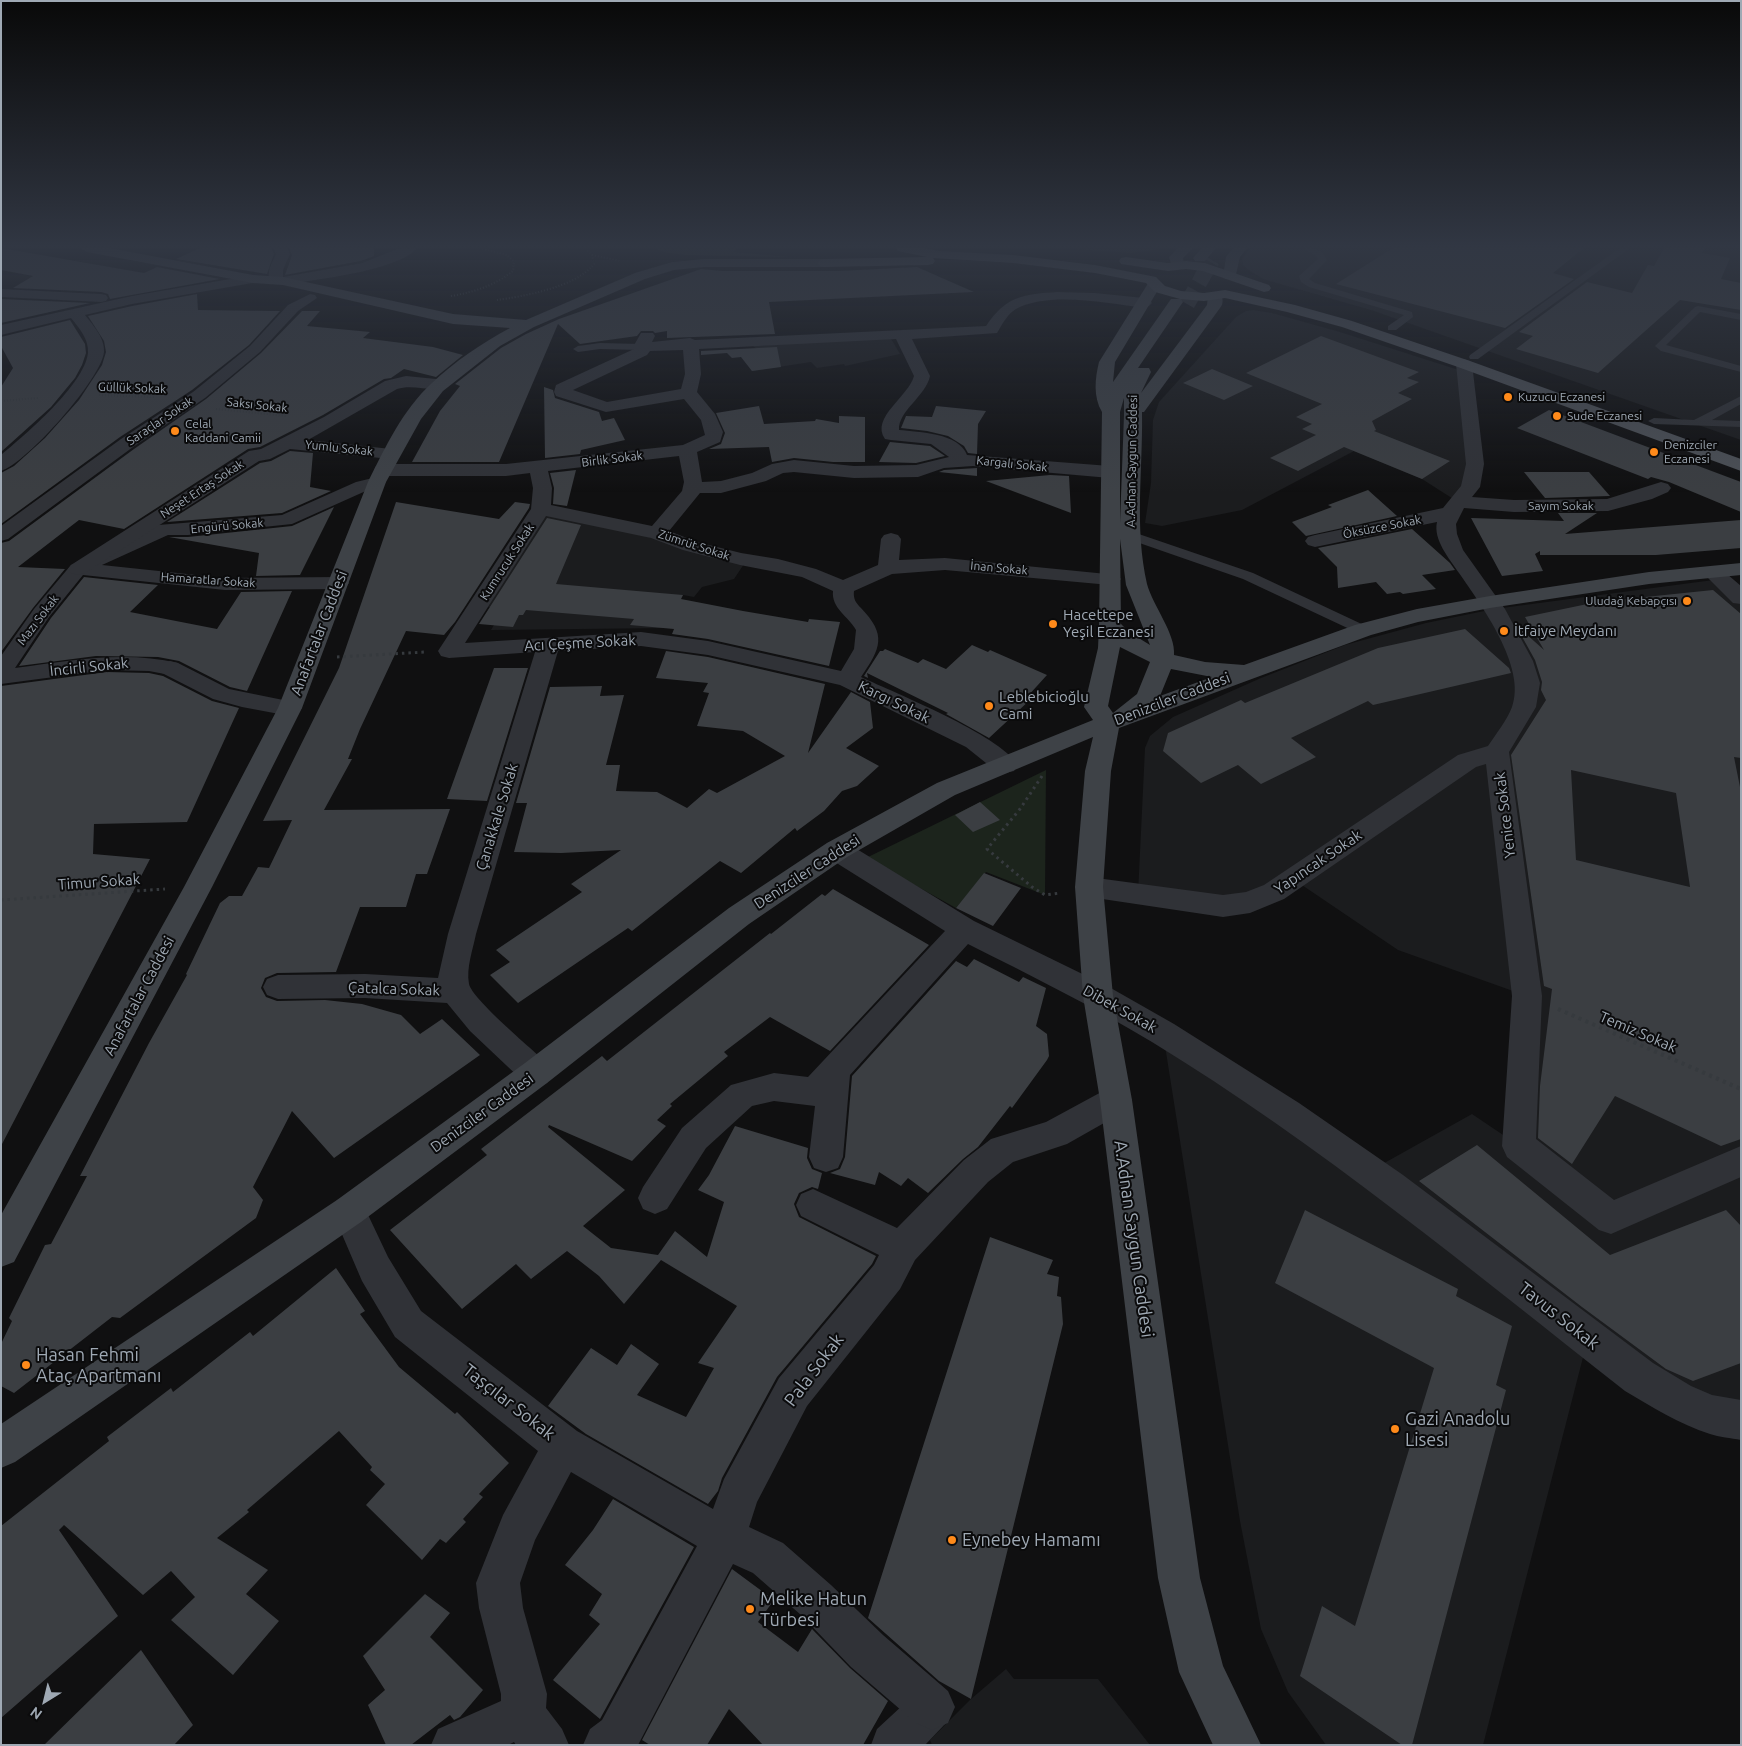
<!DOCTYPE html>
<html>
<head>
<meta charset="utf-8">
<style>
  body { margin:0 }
  #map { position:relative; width:1742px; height:1746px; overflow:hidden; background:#101011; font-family:Ubuntu,sans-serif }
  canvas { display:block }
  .frame { position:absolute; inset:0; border:2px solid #9fa9b4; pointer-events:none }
  .north { position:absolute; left:20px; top:1676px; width:50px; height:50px; -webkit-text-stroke:4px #0b0b0c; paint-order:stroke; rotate:216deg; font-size:14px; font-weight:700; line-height:20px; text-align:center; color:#9fa9b4 }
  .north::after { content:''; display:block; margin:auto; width:18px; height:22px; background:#9fa9b4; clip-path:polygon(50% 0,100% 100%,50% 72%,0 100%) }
</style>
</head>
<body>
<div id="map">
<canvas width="1742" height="1746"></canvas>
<div class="frame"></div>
<div class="north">N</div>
</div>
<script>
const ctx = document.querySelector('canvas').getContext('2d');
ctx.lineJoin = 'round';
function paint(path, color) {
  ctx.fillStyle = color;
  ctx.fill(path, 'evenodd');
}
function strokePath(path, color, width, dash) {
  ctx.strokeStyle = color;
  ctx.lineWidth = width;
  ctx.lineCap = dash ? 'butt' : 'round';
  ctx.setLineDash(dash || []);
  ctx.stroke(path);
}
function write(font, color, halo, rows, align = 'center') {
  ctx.font = font + ' Ubuntu,sans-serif';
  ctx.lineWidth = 4;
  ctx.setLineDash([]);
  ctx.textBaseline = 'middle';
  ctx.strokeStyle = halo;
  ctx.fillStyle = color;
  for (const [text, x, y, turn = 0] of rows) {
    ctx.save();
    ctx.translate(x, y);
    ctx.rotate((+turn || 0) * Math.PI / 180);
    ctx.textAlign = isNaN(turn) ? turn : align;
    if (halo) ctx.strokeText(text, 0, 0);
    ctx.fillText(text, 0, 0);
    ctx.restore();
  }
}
paint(new Path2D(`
  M1061 248H1168L1131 253Z
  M1250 248H1741V440L1374 311 1263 279 1247 269 1243 265 1242 259Z
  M1253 310 1272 313 1340 332 1465 372 1475 464 1458 502 1422 479 1354 451 1242 510 1162 526 1145 523 1151 483 1153 420 1159 402 1236 317 1246 311Z
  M890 337 900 354 845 366 844 364 817 368 811 362 752 371 743 359 765 355 753 346Z
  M543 514 589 520 744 564 734 579 702 587 694 597 683 595 667 628 491 630 504 608 488 607Z
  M1721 579 1741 598V1420L1588 1338 1483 1745H1326L1288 1692 1261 1629 1240 1521 1163 1033 1370 1171 1472 1114 1518 1145 1527 996 1398 950 1293 879 1250 902 1138 894 1145 748 1150 736 1173 717 1261 678 1345 645 1426 623 1494 609Z
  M1006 1669 1014 1679H1098L1150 1745H932L930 1740 971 1699Z`), '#1b1c1e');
paint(new Path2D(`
  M654 248H738L733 252 789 257 686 255 664 252Z
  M1046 770 1045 895 986 872 956 908 866 858Z`), '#1c241c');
paint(new Path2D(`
  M1 248 144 273 157 267 220 279 110 299 108 294 101 292 13 288 33 276 1 270Z
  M200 248H271L274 254 267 274 176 259Z
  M289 248H374V256L361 261 285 275 292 255Z
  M1393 248H1584L1553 273 1574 279 1505 328 1336 284Z
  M1664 248H1705L1702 253 1730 258 1721 279 1741 283V310L1680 300 1598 373 1516 349 1533 336 1519 332 1587 282 1632 293 1648 265 1654 266Z
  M917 267 974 292 769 302 775 334 667 338V331L655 333 653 331H641L637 336 580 344 558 324 499 462H412L440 411 460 386 455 384 501 348 526 334 559 319 701 269 722 271H839Z
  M197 294 198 310 280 311 249 345 192 390 120 437 1 524V473L14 466 45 438 79 400 102 365 106 352 104 341 88 316 132 306Z
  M1 299 90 303 1 323Z
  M302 311H320L307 326 370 332 363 338 433 347 463 355 436 377 404 369 391 378 384 379 323 415 260 447 248 449 124 529 79 520 18 567 65 569 33 608 1 652V543L9 541 134 449 206 399 261 353Z
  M70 320 85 344 86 353 82 365 75 378 51 407 1 452V387L13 368 1 346V337Z
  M1321 336 1419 372 1407 378 1419 382 1398 393 1412 399 1372 421 1376 430 1374 431 1450 461 1422 479 1344 447 1298 471 1270 458 1316 435 1302 429 1312 424 1296 417 1322 404 1246 373Z
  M777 347 781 367 752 371 741 357 732 358 727 353 701 355V351Z
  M1212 369 1253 386 1224 400 1183 383Z
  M544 387 553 390 555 398 599 412 602 421 614 418 625 440 581 450 580 454 545 458Z
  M759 406 764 424 815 421 816 419 839 423V416L865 417V462H833L794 458 772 462 769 447 709 449 721 444 725 433 716 413Z
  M936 406 986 411 978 424 977 454 968 453 964 446 948 436 927 431 901 428 906 416 932 417Z
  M1549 410 1741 482V512L1669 482 1651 477 1648 479 1517 428Z
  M890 442 930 446 945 456 916 463 879 462Z
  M290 451 313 453 310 487 331 491 282 513 167 522 260 463 271 461Z
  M977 468V476L939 472 944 470Z
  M576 470 567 506 553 504 554 488 550 473Z
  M1524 472H1589L1610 496 1545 498Z
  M1050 475 1069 476 1071 513 986 481Z
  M1368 490 1397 516 1306 536 1292 522 1332 507 1328 505Z
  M396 502 499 519 515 502 530 504 529 508 455 622 444 635 406 631 360 729 348 759H352L324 810 450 809 427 874H416L406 907H360L336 972 277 973 265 978 261 988 266 997 277 1001 325 1000 362 1004 401 1015 420 1034 442 1019 480 1055 334 1158 292 1111 253 1187 263 1200 256 1218 120 1318 112 1317 14 1393 1 1386V1344L12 1321 9 1318 45 1245 51 1244 87 1176H80L149 1043 187 975 186 974 220 903 229 896H242L258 867 269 868 292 820 263 821 339 668Z
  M334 507 300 575 256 576 259 553 169 537H188L292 526Z
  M1558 513H1597L1565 534 1741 520V548L1656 555H1540V551L1535 554 1543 571 1502 576 1471 518 1564 521Z
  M547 518 581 525 556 584 683 595 681 599 743 611 808 622 809 619 840 622 829 666 708 639 672 634 674 629 630 625 634 619 526 610 523 615H519L513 627 479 624Z
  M1412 529 1450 563 1455 570 1422 575 1436 589 1403 594 1400 592 1387 594 1376 582 1338 588 1337 567 1318 548Z
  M84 577 158 585 130 612 217 629 241 592 292 591 247 691 230 687 179 661 158 657 96 656 19 666 51 618Z
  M1713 590 1741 614V758L1734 757 1741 792V1139L1721 1146 1615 1096 1572 1164 1538 1138 1540 1086 1552 989 1544 986 1511 755 1546 700 1541 690 1542 682 1535 660 1515 624 1544 650 1525 617 1597 602ZM1571 770 1676 793 1690 887 1576 860Z
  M1465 629 1509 668 1511 673 1373 705 1368 701 1291 738 1316 757 1261 784 1238 765 1201 783 1163 751 1168 733 1241 700 1245 703 1378 648Z
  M972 645 988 652 990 650 1047 675 1027 697 1031 699 989 738 946 714 948 713 867 673 868 678 864 676 880 651H883L885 649 918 663 923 659 946 669Z
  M666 651 708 657 825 684 808 753 851 692 870 702 873 728 846 748 879 766 857 786 842 791 824 811 797 831 795 828 741 873 720 861 632 931 628 928 518 1003 490 975 510 962 496 950 582 892 571 884 621 850 561 853 514 852 527 803H516L550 687 602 686 600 696 624 695 606 765H620L616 791 657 792 687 808 709 789 717 793 785 756 743 731 697 726 709 693 703 692 708 683 656 678Z
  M494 668H528L487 801 447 799Z
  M107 672 149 673 163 676 212 701 239 708 187 822 94 824 93 854 150 859 1 1146V686Z
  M980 802 1000 820 973 832 955 815Z
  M984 873 1021 888 993 926 956 908Z
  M833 889 929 945 830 1051 770 1017 724 1052 728 1056 670 1104 672 1106 657 1120 666 1126 632 1161 549 1125 548 1127 625 1190 583 1226 611 1248 658 1255 675 1231 707 1257 724 1202 698 1190 709 1175 735 1126 808 1148 807 1158 812 1169 822 1173 818 1189 812 1187 799 1193 794 1204 799 1217 876 1256 872 1264 777 1377 722 1478 718 1491 708 1504 586 1434 548 1406 591 1348 617 1365 631 1344 659 1364 637 1395 686 1417 714 1368 698 1363 737 1306 661 1260 624 1304 599 1276 567 1251 531 1279 516 1264 462 1309 390 1230 487 1155 481 1149 602 1056 607 1061 770 933 771 934 822 894 825 896Z
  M974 959 1019 982 1023 977 1046 988 1036 1026 1047 1034 1049 1056 1047 1060 1012 1108 1010 1106 978 1147 963 1159 928 1193 908 1178 901 1186 879 1172 875 1185 830 1173 840 1169 845 1157 852 1076 956 961 967 967Z
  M1477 1145 1610 1255 1726 1210 1741 1226V1363L1693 1381 1666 1369 1582 1307 1419 1181Z
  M1305 1210 1458 1289 1456 1296 1512 1326 1496 1385 1506 1390 1412 1745H1402L1300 1676 1322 1606 1355 1626 1434 1368 1275 1283Z
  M990 1237 1053 1260 1047 1274 1059 1277 1057 1296 1061 1297 1063 1324 971 1699 939 1681 868 1618Z
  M336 1268 365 1311 360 1314 399 1367 455 1414 457 1412 509 1463 479 1494 483 1497 463 1519 466 1522 446 1543 440 1539 422 1560 366 1505 385 1484 370 1470 372 1467 339 1431 247 1510 249 1512 217 1538 268 1570 246 1594 279 1621 233 1675 171 1620 195 1597 171 1571 143 1595 64 1525 59 1530 118 1616 1 1718V1526L109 1441 107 1437 171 1388 173 1392 250 1332 253 1336Z
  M613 1499 694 1547 600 1719 553 1680 600 1624 589 1615 602 1594 565 1565 593 1530Z
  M732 1569 774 1600 758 1622 798 1652 812 1629 850 1668 888 1701 863 1745H763L729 1709 707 1745H650L642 1740Z
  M425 1594 450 1613 430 1637 483 1690 460 1717 454 1720 450 1715 411 1745H386L368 1705 385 1690 363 1656Z
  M141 1650 193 1725 174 1745H44Z`), '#3b3e42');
strokePath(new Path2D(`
  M1187 304 1212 260`), '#2d2f32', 16, [16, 8]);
strokePath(new Path2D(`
  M592 255 620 261
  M451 296C474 292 494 286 513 271L514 262 507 255 480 248
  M497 300C525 296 576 287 594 264L592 255 585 248
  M99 395 155 397
  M1 401 38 398
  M216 409 287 416`), '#363a3e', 2, [1, 2]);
strokePath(new Path2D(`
  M337 657 426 652
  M1042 776 1020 809 987 849 1032 887 1045 895 1060 893
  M1 900 165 889`), '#363a3e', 3, [2.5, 4]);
strokePath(new Path2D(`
  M1558 1009 1741 1089`), '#363a3e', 4, [3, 4.5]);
paint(new Path2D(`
  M1303 248C1314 248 1322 249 1327 260L1309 279 1315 283 1412 312 1413 317 1396 330H1388V326L1404 315 1309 287 1301 282 1299 276 1318 259 1316 256Z
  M1620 248H1630L1478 359H1470L1469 357 1470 355Z
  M1698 306 1741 314V320L1700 312 1666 345 1741 366V372L1661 351 1655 346 1695 307Z
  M600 343 641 344 646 347 641 350 600 349 578 352 573 349 578 346Z
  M1741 396V404L1712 420 1741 421V427L1654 424 1648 421 1654 418 1694 420Z
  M1130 531 1253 573 1368 627 1370 630 1368 633H1358L1243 579 1125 538 1124 535 1125 532Z`), '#303237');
paint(new Path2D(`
  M310 294 315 295 317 298 298 311 260 352 205 398 133 447 8 539 1 541V526L121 439 193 392 250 346 288 305Z
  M377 477 383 478 386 482 383 486 368 490 292 524 188 535H168L102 565 225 578 339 577 346 579 349 583 346 587 339 589 225 590 83 575 49 617 15 668C69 661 124 650 178 663L181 668 178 673 170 675 149 671 107 670 1 684V656L34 609 71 565 158 525 282 515 356 482Z
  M932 1685 947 1692 954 1707 947 1722 925 1745H871L877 1729 917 1692Z`), '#303237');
paint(new Path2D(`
  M273 248H287L290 254 283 270V277L362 263 400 248H417C399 271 312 280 283 285L271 282C265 273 272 263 276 254Z
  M253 275 258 276 260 279 258 282 132 304 85 315C93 325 105 338 104 352 102 378 26 464 1 471V455C26 434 84 385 88 353 89 339 79 328 71 318L1 335V325L132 296Z
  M1 289 101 294 106 295 108 298 106 301 101 302 1 297Z
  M1057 292 1095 293 1144 298 1149 300 1152 303 1149 306 1144 308C1109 303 1048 291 1016 309 1007 314 1002 325 997 333L912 339 930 376C926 396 898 411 899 430 919 432 959 433 967 455L1110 466 1117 468 1119 472 1117 476 1110 478 973 466 944 468 918 477 854 478 794 472 783 473 766 481 721 493H700L669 531 697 542 741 553 778 559 816 569 843 580 878 565 881 539 884 535 891 533 898 535 901 539 899 560 945 558 1117 575 1121 579 1117 583 1110 585 945 570 892 574 854 591C853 599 856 603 861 608 887 635 881 648 861 677 897 694 998 734 1018 765L1014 771 1005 773 996 771 966 747 840 685 708 655 641 646 558 651 476 934C473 949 466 968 469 984 472 999 533 1050 547 1063L552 1073 547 1083 536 1087 525 1083 470 1031 447 1003 365 998 278 999 267 995 263 987 267 979 278 975 365 974 438 978 448 934 535 652 449 658 441 656 438 651 531 509 533 488 530 473 506 476H383L376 474 374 470 376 466 383 464H506L683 445 705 435 701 420 684 399 606 412 556 396 554 392 556 385 634 349 633 347 641 333H653L655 336 652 342 690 338 695 340 986 326C1006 296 1024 294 1057 292ZM896 339 914 376C909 396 870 418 885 439L891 440 931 444 949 457 916 465 854 466 794 460 772 464 752 473 721 481 702 482 697 452 720 442 723 432 715 414 697 392 701 374 699 349ZM683 350 685 374 681 389 607 402 573 390 647 355 650 351ZM679 456 684 482 682 491 652 526 551 505 552 488 548 471ZM546 516 651 538 683 550 740 565 802 577 833 591C831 608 849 617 856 630L854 649 841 671 708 641 641 632 465 643Z
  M1464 359 1470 361 1472 364 1484 464 1480 487 1472 497 1514 500 1607 499 1661 482 1668 484 1671 488 1668 492 1652 499 1608 511 1514 512 1464 508 1456 524 1457 534 1463 550 1505 609 1533 661 1540 683 1536 707 1509 752 1542 996 1536 1139 1614 1200 1741 1146V1177L1611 1234 1599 1230 1507 1157 1502 1146 1512 996 1486 764 1476 767 1284 899 1250 913 1223 917 1089 897 1079 894 1075 887 1079 880 1089 877 1223 895 1246 892 1264 885 1458 755 1488 746C1496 734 1507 720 1512 707 1527 667 1481 605 1459 573 1449 558 1433 540 1437 522L1315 547 1308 545 1305 541 1308 537 1315 535 1443 508 1461 486 1466 464 1456 364 1458 361Z
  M406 376 446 380 448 384 446 388C430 392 413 384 397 389L308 440 391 449 397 450 400 454 397 458 391 459 290 449 270 459 259 461 85 573 78 575 71 573 68 569 71 565 249 451 261 449 324 417 385 381Z
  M1713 566 1720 568 1741 586V604L1733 603 1706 576 1703 572 1706 568Z
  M170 661 178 663 229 689 298 703 302 708 298 713 290 716 242 707 213 699 162 673 158 668 162 663Z
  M837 840 847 843 974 921 1109 987 1174 1024 1299 1103 1403 1175 1653 1363 1691 1386 1712 1395 1741 1400V1440C1731 1438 1719 1437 1710 1434 1679 1424 1652 1407 1625 1391 1471 1270 1319 1144 1152 1042 1092 1006 1030 975 968 944L850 1075 843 1157 838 1168 826 1172 814 1168 809 1157 815 1106 774 1101 752 1106 706 1148 667 1209 655 1214 643 1209 638 1198 643 1187 682 1128 731 1085 774 1073 808 1077 945 931 827 857 824 850 827 843Z
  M1116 1086 1127 1090 1132 1100 1127 1110 1067 1144 1013 1162 988 1182 915 1260 900 1289 807 1406 757 1502 749 1527 783 1543 831 1585 883 1635 948 1691 955 1707 948 1723 932 1730 916 1723 851 1667 801 1615 753 1573 733 1564 638 1745H583L590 1729 602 1720 697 1546 571 1472 535 1540 520 1583 523 1608 547 1694 546 1708 562 1729 569 1745H516L514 1742 508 1745H431L438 1729 501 1701V1694L479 1608 476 1583 503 1515 538 1451 395 1337 362 1281 332 1211 337 1200 349 1195 361 1200 388 1257 421 1311 577 1431 713 1509 724 1479 779 1378 874 1265 879 1255 801 1216 796 1205 801 1194 813 1189 897 1228 964 1160 991 1139 1046 1122 1105 1090Z`), '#303237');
paint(new Path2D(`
  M80 248H109L253 275 283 277 453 314 526 320 635 273 672 262 704 259H825L830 260 832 263 830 266 825 267H704L674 270 645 279 534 327 500 346 443 391 421 419 386 482 302 708 212 887 14 1262 1 1267V1215L184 887 278 708 368 482C385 448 403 409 432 383 454 362 482 343 510 328L453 324 283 285 253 283 87 252Z
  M1178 248H1193L1183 258 1184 265 1182 268H1172L1169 257Z
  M1202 248H1216L1205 261H1195L1193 258Z
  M1233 248H1247L1240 257 1235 279H1225L1223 276 1226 257Z
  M1154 281 1159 282 1161 285 1115 362 1113 382 1171 299H1181L1183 302 1138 368H1149L1151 372 1141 393 1207 305 1208 296 1210 293H1220C1223 297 1224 304 1220 308L1144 412H1142C1143 469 1134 528 1147 584 1153 606 1176 634 1174 655L1205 662 1244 665 1355 625 1417 609 1490 596 1649 572 1741 563V575L1649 584 1490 608 1418 622 1371 635 1119 728 1111 771 1103 887 1113 996 1132 1100 1200 1578 1223 1666 1261 1745H1213L1179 1672 1158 1578 1100 1100 1083 996 1075 887 1085 771 1093 737 955 795 847 857 749 924 547 1083 361 1222 15 1462 1 1468V1424L337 1200 525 1063 729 908 827 843 937 783 1093 720 1084 707 1098 648 1099 626 1102 412C1093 397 1095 378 1099 362L1147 285 1149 282ZM1124 398V415L1120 523V412ZM1120 539 1126 585 1150 645 1129 632 1121 624ZM1120 647 1150 662 1137 694 1113 713 1108 706ZM1171 669 1212 677 1160 696Z`), '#3e4247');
paint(new Path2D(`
  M896 248H924L939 251 1013 255 1095 265 1156 277 1165 286 1181 291 1204 293 1225 290 1295 305 1352 321 1470 361 1741 459V471L1458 367 1342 327 1287 312 1225 298 1204 301 1180 299 1155 292 1146 283 1095 273 1013 263 933 258 935 261 933 264 928 265 825 267 820 266 818 263 820 260 825 259 927 257 898 251Z
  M1126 257 1168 263 1186 261 1205 263 1269 285 1271 288 1269 291 1264 292 1203 271 1186 269 1168 271 1121 264 1119 261 1121 258Z`), '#4c5056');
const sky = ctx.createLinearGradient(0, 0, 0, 492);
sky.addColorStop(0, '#090909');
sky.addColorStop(0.5, '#313743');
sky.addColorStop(1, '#31374300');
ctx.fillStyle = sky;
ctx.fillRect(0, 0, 1742, 492);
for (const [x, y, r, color] of [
  [1508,397,5,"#ff8a1a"],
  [1557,416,5,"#ff8a1a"],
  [175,431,5,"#ff8a1a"],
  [1654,452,5,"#ff8a1a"],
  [1687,601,5,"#ff8a1a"],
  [1053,624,5,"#ff8a1a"],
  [1504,631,5,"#ff8a1a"],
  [989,706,5,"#ff8a1a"],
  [26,1365,5,"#ff8a1a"],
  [1395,1429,5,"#ff8a1a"],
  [952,1540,5,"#ff8a1a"],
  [750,1609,5,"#ff8a1a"]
]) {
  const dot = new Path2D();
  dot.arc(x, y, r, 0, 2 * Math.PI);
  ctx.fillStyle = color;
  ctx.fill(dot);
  strokePath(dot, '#0b0b0c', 2);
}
write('12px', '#9fa9b4', '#0b0b0c', [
  ["Güllük Sokak",132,388,2],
  ["Saksı Sokak",257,405,6],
  ["Saraçlar Sokak",160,421,-34],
  ["Yumlu Sokak",339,448,6],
  ["Birlik Sokak",612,459,-7],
  ["A.Adnan Saygun Caddesi",1132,461,-89],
  ["Kargalı Sokak",1012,464,6],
  ["Neşet Ertaş Sokak",202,489,-33],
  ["Sayım Sokak",1561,506],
  ["Engürü Sokak",227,526,-5],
  ["Öksüzce Sokak",1382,527,-11],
  ["Zümrüt Sokak",694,545,18],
  ["Kumrucuk Sokak",507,562,-57],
  ["İnan Sokak",999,568,5],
  ["Hamaratlar Sokak",208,580,4],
  ["Mazı Sokak",38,620,-53]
]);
write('12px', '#9fa9b4', '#0b0b0c', [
  ["Kuzucu Eczanesi",1518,397],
  ["Sude Eczanesi",1567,416],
  ["Celal",185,424],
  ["Kaddani Camii",185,438],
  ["Denizciler",1664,445],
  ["Eczanesi",1664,459],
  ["Uludağ Kebapçısı",1677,601,"right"]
], 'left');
write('15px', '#9fa9b4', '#0b0b0c', [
  ["Hacettepe",1063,615],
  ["Yeşil Eczanesi",1063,632],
  ["İtfaiye Meydanı",1514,631],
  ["Leblebicioğlu",999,697],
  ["Cami",999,714]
], 'left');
write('15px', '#9fa9b4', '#0b0b0c', [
  ["Anafartalar Caddesi",319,633,-69],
  ["Acı Çeşme Sokak",580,643,-3],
  ["İncirli Sokak",89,667,-6],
  ["Denizciler Caddesi",1172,699,-21],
  ["Kargı Sokak",894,702,26],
  ["Yenice Sokak",1505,815,-97],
  ["Çanakkale Sokak",497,817,-73],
  ["Yapıncak Sokak",1318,862,-34],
  ["Denizciler Caddesi",807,872,-33],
  ["Timur Sokak",99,882,-4],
  ["Çatalca Sokak",394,989,2],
  ["Anafartalar Caddesi",139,996,-62],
  ["Dibek Sokak",1120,1009,29],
  ["Temiz Sokak",1638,1032,23],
  ["Denizciler Caddesi",482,1113,-36]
]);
write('18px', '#9fa9b4', '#0b0b0c', [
  ["A.Adnan Saygun Caddesi",1134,1239,82],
  ["Tavus Sokak",1559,1316,38],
  ["Pala Sokak",814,1370,-53],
  ["Taşçılar Sokak",509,1402,38]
]);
write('18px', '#9fa9b4', '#0b0b0c', [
  ["Hasan Fehmi",36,1355],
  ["Ataç Apartmanı",36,1376],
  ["Gazi Anadolu",1405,1419],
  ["Lisesi",1405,1440],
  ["Eynebey Hamamı",962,1540],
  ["Melike Hatun",760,1599],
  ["Türbesi",760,1620]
], 'left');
</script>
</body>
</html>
